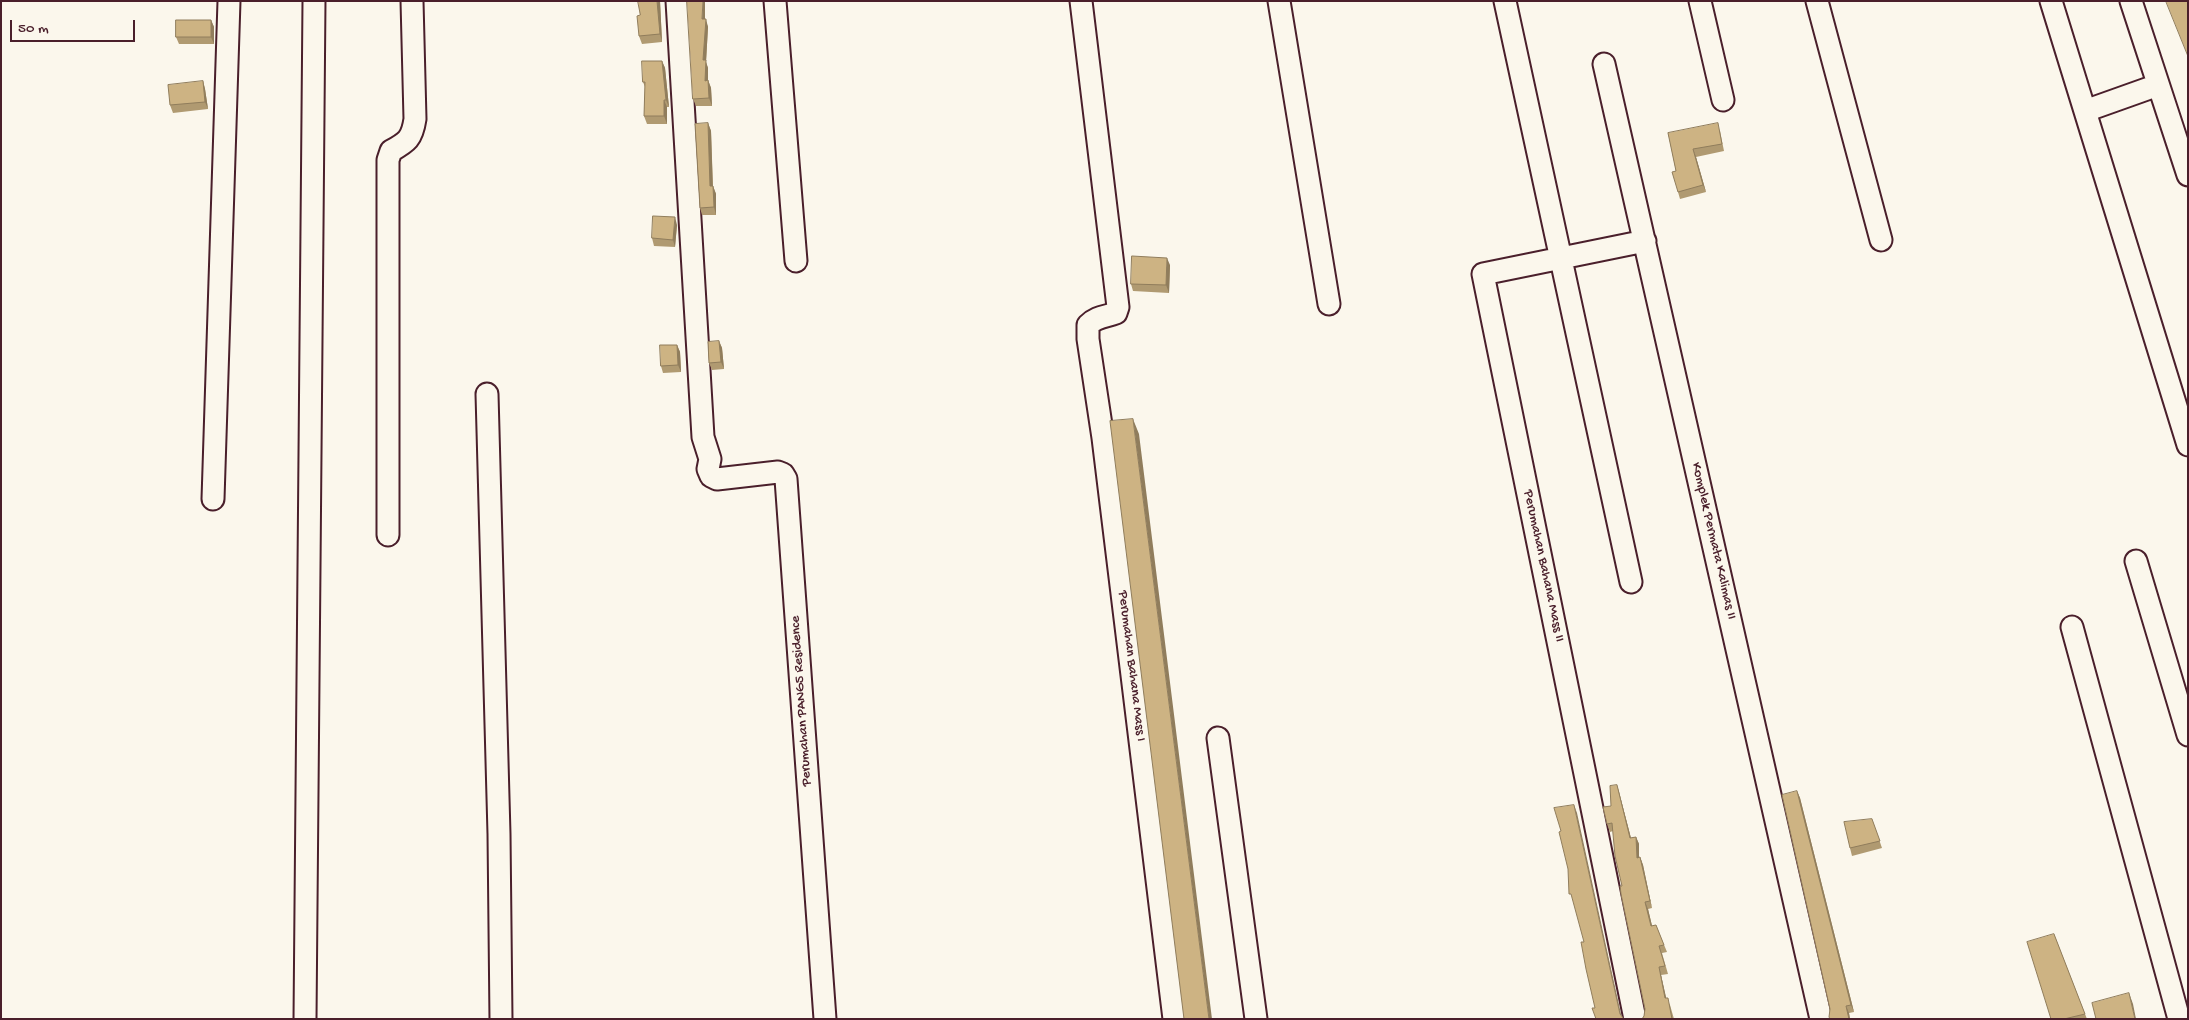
<!DOCTYPE html>
<html>
<head>
<meta charset="utf-8">
<style>
  body { margin:0 }
  #map { position:relative; width:2189px; height:1020px; overflow:hidden; background:#fbf7ec; font-family:"Gochi Hand",sans-serif }
  canvas { display:block }
  .frame { position:absolute; inset:0; border:2px solid #4a1f2b; pointer-events:none }
  .scale { position:absolute; left:10px; top:20px; width:125px; height:22px; box-sizing:border-box; border:2px solid #4a1f2b; border-top:0; padding-left:6px; font-size:15px; line-height:18px; white-space:nowrap; color:#4a1f2b; -webkit-text-stroke:4px #fbf7ec; paint-order:stroke }
</style>
</head>
<body>
<div id="map">
<canvas width="2189" height="1020"></canvas>
<div class="frame"></div>
<div class="scale">50 m</div>
</div>
<script>
const ctx = document.querySelector('canvas').getContext('2d');
ctx.lineJoin = 'round';
function strokePath(path, color, width, dash) {
  ctx.strokeStyle = color;
  ctx.lineWidth = width;
  ctx.lineCap = dash ? 'butt' : 'round';
  ctx.setLineDash(dash || []);
  ctx.stroke(path);
}
function paint(path, color) {
  ctx.fillStyle = color;
  ctx.fill(path, 'evenodd');
}
function write(font, color, halo, rows, align = 'center') {
  ctx.font = font + ' "Gochi Hand",sans-serif';
  ctx.lineWidth = 5;
  ctx.setLineDash([]);
  ctx.textBaseline = 'middle';
  ctx.strokeStyle = halo;
  ctx.fillStyle = color;
  for (const [text, x, y, turn = 0] of rows) {
    ctx.save();
    ctx.translate(x, y);
    ctx.rotate((+turn || 0) * Math.PI / 180);
    ctx.textAlign = isNaN(turn) ? turn : align;
    if (halo) ctx.strokeText(text, 0, 0);
    ctx.fillText(text, 0, 0);
    ctx.restore();
  }
}
const minor = new Path2D(`
  M677 1 703 437 710 459 708 469 711 476 717 479 778 472 783 474 786 479 825 1019
  M775 1 796 261
  M1081 1 1118 307 1116 313C1106 317 1097 316 1088 325V339L1103 438 1174 1019
  M1279 1 1329 304
  M1505 1 1631 582
  M1700 1 1723 100
  M1817 1 1881 240
  M2051 1 2188 445
  M2131 1 2188 175
  M1604 64 1821 1019
  M2085 111 2158 85
  M487 394 499 834 501 1019
  M213 499 229 1
  M388 535V160L391 151C407 142 412 139 415 119L412 1
  M2136 561 2188 735
  M2072 627 2179 1019
  M1218 738 1256 1019
  M305 1019 314 1
  M1635 1019 1483 274 1645 241`);
strokePath(minor, '#4a1f2b', 25);
strokePath(minor, '#fbf7ec', 21);
paint(new Path2D(`
  M660 1 662 42 642 44 639 36 640 15Z
  M705 1V19L708 27 706 62 708 68V80L711 88 712 106H696L693 99Z
  M211 20 214 27V44H179L176 37Z
  M662 61 665 68 669 107H667V124H647L644 116 645 87 643 82Z
  M203 81 205 89 208 109 173 113 170 105Z
  M708 123 711 131 713 186 716 194V215H702L700 208Z
  M1720 131 1724 151 1696 157 1706 192 1680 199 1678 192 1676 171 1668 133Z
  M677 225 675 247 654 246 652 238Z
  M1170 265 1169 293 1133 291 1131 284Z
  M719 341 722 348 724 369 712 370 709 363Z
  M677 345 680 352 681 372 663 373 661 366Z
  M1617 785 1619 792 1631 838 1636 837 1639 844V858L1640 857 1643 865 1652 908 1648 909 1652 926 1656 925 1667 952 1662 953 1668 974 1661 975 1666 998 1670 1005 1674 1019H1642L1644 1016 1645 1009 1622 886 1613 831 1610 832 1607 824Z
  M1797 791 1800 798 1854 1012 1849 1013 1850 1019H1830V1009Z
  M1872 819 1882 848 1852 856 1850 848Z
  M2054 934 2087 1019H2051Z`), '#b09a71');
paint(new Path2D(`
  M657 1H660L662 42 660 34Z
  M703 1H705V27L702 19Z
  M706 19 708 27 706 62 708 68V80L711 88 712 106 709 98 705 81 703 60Z
  M211 20 214 27V44L211 37Z
  M662 61 665 68 669 107 666 100Z
  M203 81 205 89 208 109 205 102Z
  M664 100 667 107V124L664 116Z
  M708 123 711 131 713 194 710 186Z
  M1693 149 1696 157 1706 192 1703 185Z
  M713 186 716 194V215L714 207Z
  M675 217 677 225 675 247 673 240Z
  M1167 258 1170 265 1169 293 1166 285Z
  M719 341 722 348 724 369 721 362Z
  M677 345 680 352 681 372 678 365Z
  M1133 419 1139 434 1212 1019H1209Z
  M1617 785 1619 792 1633 846 1630 838Z
  M1797 791 1800 798 1854 1012 1851 1005Z
  M1574 805 1577 813 1622 1019 1620 1014Z
  M1636 837 1639 844V866L1637 858Z
  M1640 857 1643 865 1652 908 1650 901Z
  M1645 902 1648 909 1654 934 1651 926Z
  M1659 967 1661 975 1668 1006 1665 998Z
  M2129 993 2133 1004 2136 1019H2135Z
  M1846 1006 1849 1013 1850 1019H1849Z`), '#907d5c');
const building = new Path2D(`
  M638 1H657L660 34 639 36 637 16 640 15Z
  M687 1H703L702 19H706L703 60H706L705 81 708 80 709 98 693 99Z
  M2166 1H2188V56Z
  M176 20H211V37H176Z
  M642 61H662L666 100H664V116H644L645 82H643Z
  M203 81 205 102 170 105 168 85Z
  M708 123 710 186H713L714 207 700 208 695 124Z
  M1718 123 1722 144 1693 149 1703 185 1678 192 1672 172 1676 171 1668 133Z
  M653 216 675 217 673 240 652 238Z
  M1132 256 1167 258 1166 285 1131 284Z
  M719 341 721 362 709 363 708 342Z
  M660 345H677L678 365 661 366Z
  M1133 419 1209 1019H1184L1110 421Z
  M1617 785 1630 838 1636 837 1637 858 1640 857 1650 901 1645 902 1651 926 1656 925 1664 945 1659 946 1665 966 1659 967 1665 998H1668L1672 1019H1642L1644 1016 1645 1009 1621 894 1620 886H1622L1615 856 1612 823 1607 824 1603 807 1611 806 1610 786Z
  M1797 791 1851 1005 1846 1006 1849 1019H1830L1829 1017 1830 1009 1782 795Z
  M1574 805 1620 1014 1624 1019H1596L1592 1008H1595L1586 969 1581 942H1584L1571 894H1569L1568 869 1559 832 1561 831 1554 808Z
  M1872 819 1880 841 1850 848 1844 822Z
  M2054 934 2085 1014 2064 1019H2051L2027 942Z
  M2129 993 2135 1019H2096L2092 1003Z`);
paint(building, '#cdb383');
strokePath(building, '#907d5c', 1);
write('14px', '#4a1f2b', '#fbf7ec', [
  ["Komplek Permata Kalimas II",1713,541,77],
  ["Perumahan Bahana Mass II",1543,566,78],
  ["Perumahan Bahana Mass I",1131,666,83],
  ["Perumahan PANG5 Residence",802,701,-94]
]);
</script>
</body>
</html>
